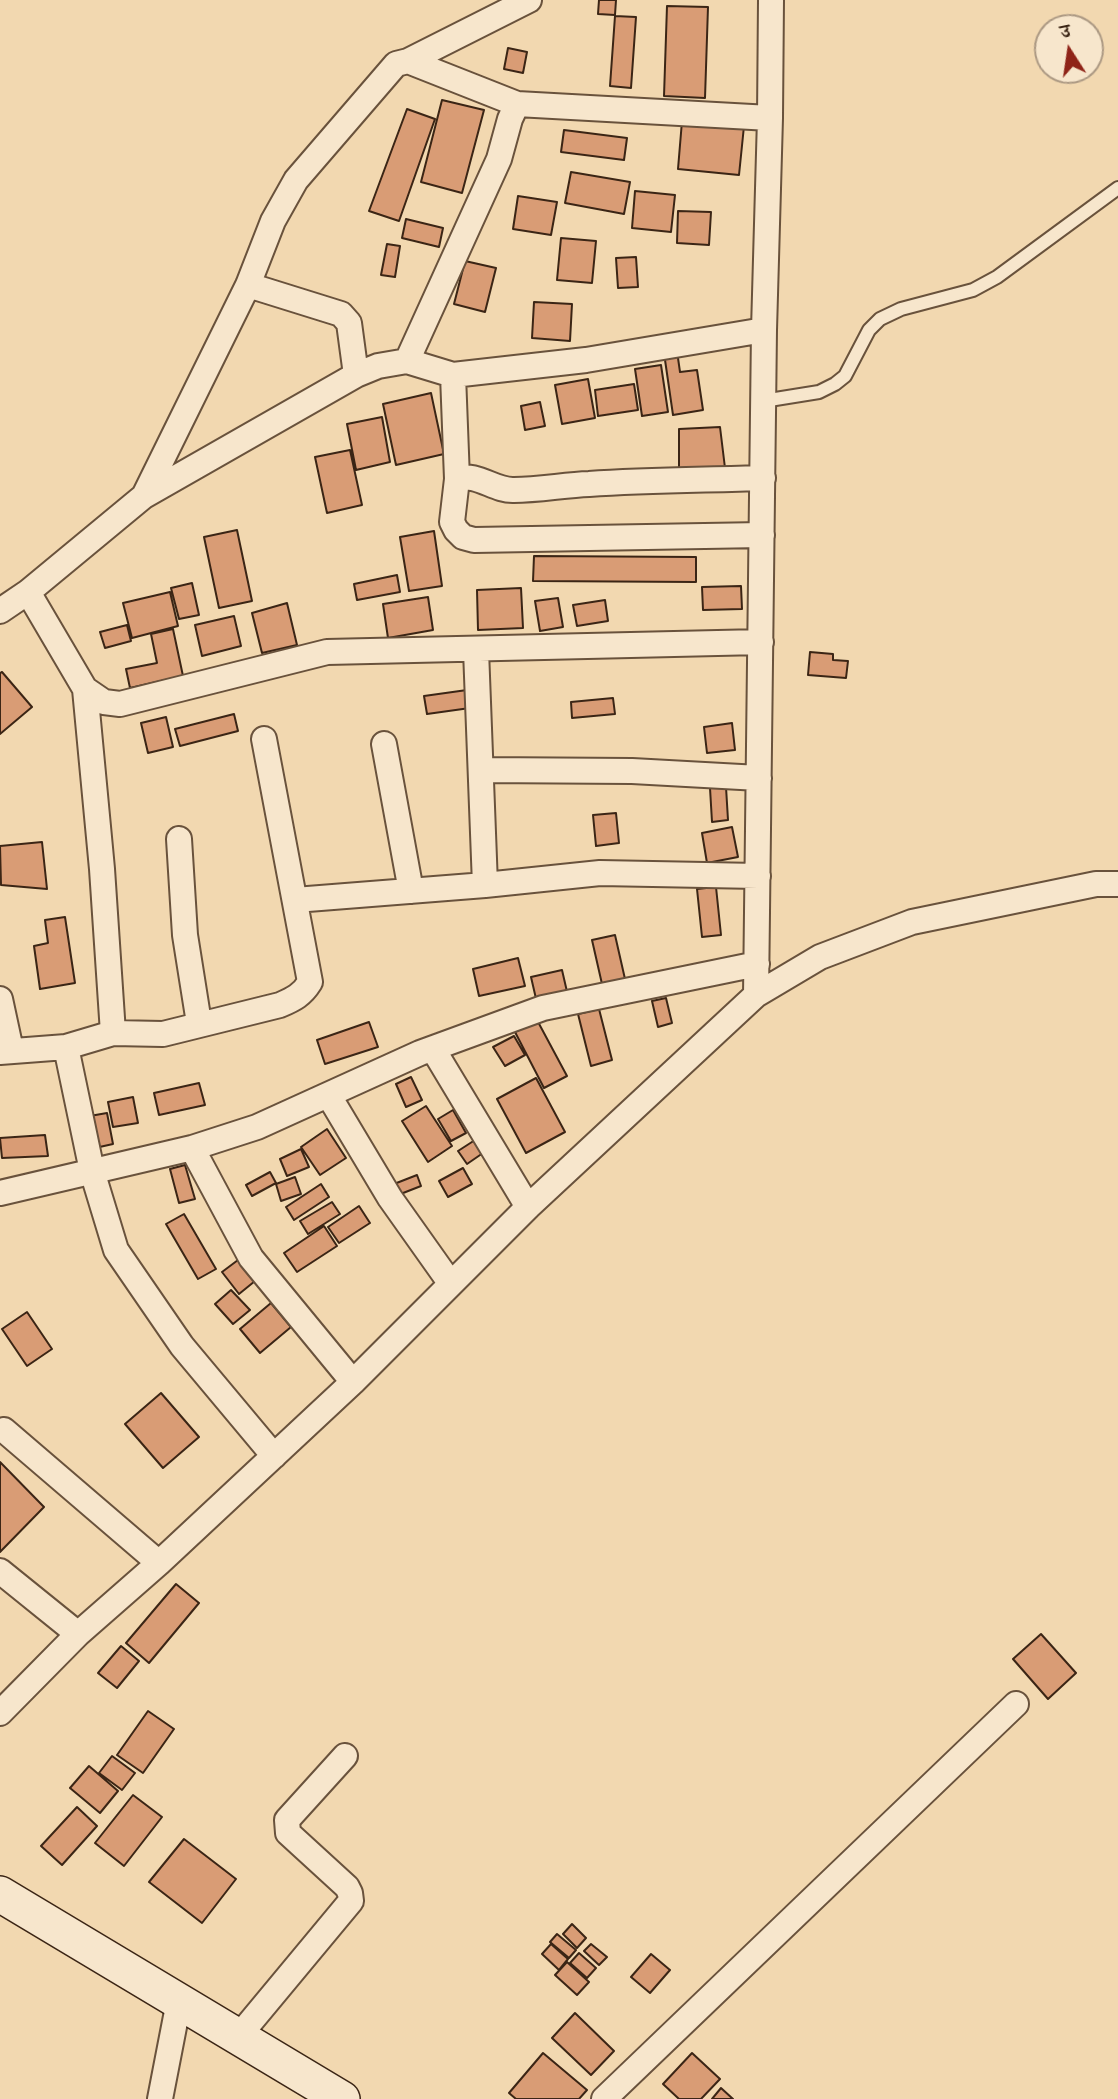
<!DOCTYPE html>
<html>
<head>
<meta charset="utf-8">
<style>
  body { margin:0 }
  #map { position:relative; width:1118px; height:2099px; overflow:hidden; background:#f2d8b0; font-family:"Gentium Book Plus","Noto Serif Devanagari",serif }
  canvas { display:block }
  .north { position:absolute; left:1034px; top:14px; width:70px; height:70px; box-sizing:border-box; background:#f7e6cc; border:2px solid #ac9983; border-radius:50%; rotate:348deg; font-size:19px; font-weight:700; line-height:28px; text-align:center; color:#3b2515 }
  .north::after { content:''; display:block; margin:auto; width:24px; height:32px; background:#8f2418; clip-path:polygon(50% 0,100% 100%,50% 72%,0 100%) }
</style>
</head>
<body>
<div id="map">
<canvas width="1118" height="2099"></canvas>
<div class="north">उ</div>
</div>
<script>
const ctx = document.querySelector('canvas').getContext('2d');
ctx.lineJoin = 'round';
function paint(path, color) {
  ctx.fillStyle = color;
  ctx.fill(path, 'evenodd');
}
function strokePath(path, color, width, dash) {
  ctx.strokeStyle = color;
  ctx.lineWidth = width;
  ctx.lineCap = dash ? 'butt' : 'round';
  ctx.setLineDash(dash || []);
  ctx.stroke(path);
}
const building = new Path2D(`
  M599 0H616L615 15 598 14Z
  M667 6 708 7 705 98 664 96Z
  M615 16 636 17 631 88 610 86Z
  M508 48 527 52 523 73 504 69Z
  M442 100 484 110 462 193 421 182Z
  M407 109 435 119 399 221 369 211Z
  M682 121 744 126 739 175 678 169Z
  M564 130 627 138 624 160 561 152Z
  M571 172 630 182 624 214 565 203Z
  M635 191 675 195 671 232 632 228Z
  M518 196 557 202 551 235 513 229Z
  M678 211 711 212 709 245 677 243Z
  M406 219 443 228 439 247 402 238Z
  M561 238 596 241 592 283 557 280Z
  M387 244 400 246 395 277 381 275Z
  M636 257 638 287 618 288 616 258Z
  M465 261 496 268 485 312 454 304Z
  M534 302 572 304 570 341 532 338Z
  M677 351 680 372 697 370 703 410 673 415 664 353Z
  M661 365 668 412 642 416 635 369Z
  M588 379 595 418 562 424 555 385Z
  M634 384 638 410 598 416 595 390Z
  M431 393 444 454 396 465 383 404Z
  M540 402 545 426 525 430 521 406Z
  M382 417 390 462 356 470 347 424Z
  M720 427 725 468 679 472V429Z
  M350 450 362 505 327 513 315 457Z
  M237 530 252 601 219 608 204 537Z
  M434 531 442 586 409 591 400 537Z
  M534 556 696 557V582L533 581Z
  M397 575 400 592 357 600 354 584Z
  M192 583 199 615 179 619 171 588Z
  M741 586 742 609 703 610 702 587Z
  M521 588 523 628 478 630 477 590Z
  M170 592 178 626 132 638 123 603Z
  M428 597 433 630 388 638 383 604Z
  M558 598 563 627 540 631 535 601Z
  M605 600 608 621 577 626 573 605Z
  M287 603 297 645 262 653 252 613Z
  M234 616 241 646 202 656 195 625Z
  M127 625 131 641 105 648 100 632Z
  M173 629 183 676 130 688 126 669 157 663 151 634Z
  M810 652 833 654V660L848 661 846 678 808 675Z
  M2 672 32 707 0 734V673Z
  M467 690 470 708 427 714 424 696Z
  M613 698 615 714 572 718 571 702Z
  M234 714 238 731 180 746 175 729Z
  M166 717 173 747 148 753 141 723Z
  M732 723 735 750 707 753 704 727Z
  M726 787 728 820 712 822 710 788Z
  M616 813 619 843 596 846 593 815Z
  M732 827 738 857 707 863 702 833Z
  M42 842 47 889 1 885 0 846Z
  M716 887 721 935 702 937 697 889Z
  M65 917 75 983 40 989 34 946 48 943 45 920Z
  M615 935 625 979 602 984 592 940Z
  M518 958 525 986 479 996 473 969Z
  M562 970 568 996 537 1003 531 977Z
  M666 998 672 1023 658 1027 652 1001Z
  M599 1009 612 1060 591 1066 578 1014Z
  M537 1020 567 1076 544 1088 515 1032Z
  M369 1022 378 1047 325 1064 317 1040Z
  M514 1036 525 1055 505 1066 493 1047Z
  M411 1077 422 1100 406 1107 396 1084Z
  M536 1078 565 1132 526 1153 497 1099Z
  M199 1083 205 1105 159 1115 154 1093Z
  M133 1097 138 1123 113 1127 108 1102Z
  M426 1106 452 1146 428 1162 402 1121Z
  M453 1110 466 1133 451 1141 438 1119Z
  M107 1113 113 1144 95 1148 84 1117Z
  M327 1129 346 1158 320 1175 301 1147Z
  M45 1135 48 1156 2 1158 0 1138Z
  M475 1140 483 1153 467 1164 458 1151Z
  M301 1149 309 1167 287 1176 280 1159Z
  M185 1165 195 1199 179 1203 170 1169Z
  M463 1168 472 1184 448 1197 439 1181Z
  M270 1172 276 1183 252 1196 246 1185Z
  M417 1175 421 1186 398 1195 394 1184Z
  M295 1177 301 1194 281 1201 276 1184Z
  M321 1184 329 1197 294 1220 286 1207Z
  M332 1202 340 1214 308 1234 300 1221Z
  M359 1206 370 1223 339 1243 328 1227Z
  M184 1214 216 1269 198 1279 166 1224Z
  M324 1226 337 1246 297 1272 284 1253Z
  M238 1260 255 1281 239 1294 222 1272Z
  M231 1290 250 1310 233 1324 215 1304Z
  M271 1303 291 1327 260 1353 240 1329Z
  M27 1312 52 1349 27 1366 2 1329Z
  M161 1393 199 1437 163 1468 125 1424Z
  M0 1462 44 1507 0 1552Z
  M176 1584 199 1603 149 1663 126 1643Z
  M1041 1634 1076 1673 1048 1699 1013 1659Z
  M121 1646 139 1661 117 1688 98 1673Z
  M148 1711 174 1729 143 1773 117 1755Z
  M112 1756 135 1773 122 1790 99 1773Z
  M89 1766 118 1791 100 1813 70 1788Z
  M133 1795 162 1817 124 1866 95 1843Z
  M77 1807 97 1826 62 1865 41 1846Z
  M184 1839 236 1879 202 1923 149 1882Z
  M572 1924 586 1938 577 1948 563 1934Z
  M557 1934 576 1950 569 1958 550 1942Z
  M551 1944 568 1959 559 1970 542 1954Z
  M591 1944 607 1957 599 1965 584 1951Z
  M579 1953 596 1968 587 1978 570 1963Z
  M651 1954 670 1970 650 1993 631 1977Z
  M567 1962 589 1982 577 1995 555 1975Z
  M575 2013 614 2051 591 2075 552 2038Z
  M543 2053 587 2090 579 2099H516L509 2093Z
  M692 2053 720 2079 701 2099H679L663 2084Z
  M721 2088 733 2099H712Z`);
paint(building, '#d99c75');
strokePath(building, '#3b2515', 2);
const lane = new Path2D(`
  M763 401 819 392 835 384 845 376 869 330 880 319 901 309 973 290 997 277 1118 188`);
const street = new Path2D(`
  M408 61 517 104
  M248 285 341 314 349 323 356 375
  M407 361 499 159 510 119 517 104 770 118
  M453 375 457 479 452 522 456 530 463 537 474 540 762 535
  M457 479C477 472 494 491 514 490 539 490 564 485 589 484 647 480 705 480 763 478
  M144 496 356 375 378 366 407 361 453 375 586 360 764 330
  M28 592 85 689 104 702 120 704 327 652 761 642
  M0 611 28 592 144 496 248 285 273 221 296 180 396 64 408 61 529 0
  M476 650 485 885
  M85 689 102 869 113 1033
  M384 744 411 891
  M481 770 632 771 759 778
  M179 839 185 935 199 1023
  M295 900 485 885 600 873 758 876
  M756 995 764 330 770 118 771 0
  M0 999 11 1050
  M66 1047 92 1171 116 1250 182 1346 274 1456
  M433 1049 528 1207
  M0 1052 66 1047 113 1033 163 1034 280 1005C294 999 302 995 310 982L264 739
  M329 1096 390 1198 451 1284
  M192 1148 251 1258 353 1382
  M0 1193 192 1148 257 1127 420 1053 543 1008 757 964
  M4 1430 159 1563
  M0 1571 78 1634
  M0 1713 78 1634 159 1563 353 1382 528 1207 756 995 820 957 912 922 1096 884H1118
  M238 2037 351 1901 350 1893 347 1887 288 1833 287 1820 345 1756
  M160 2099 179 2001
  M604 2099 1016 1704`);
const secondary = new Path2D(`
  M0 1894 342 2099`);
strokePath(lane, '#69523c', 16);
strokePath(street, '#69523c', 28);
strokePath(secondary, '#3b2515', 38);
strokePath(lane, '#f7e6cc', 12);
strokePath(street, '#f7e6cc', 24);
strokePath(secondary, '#f7e6cc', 35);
</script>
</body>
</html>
